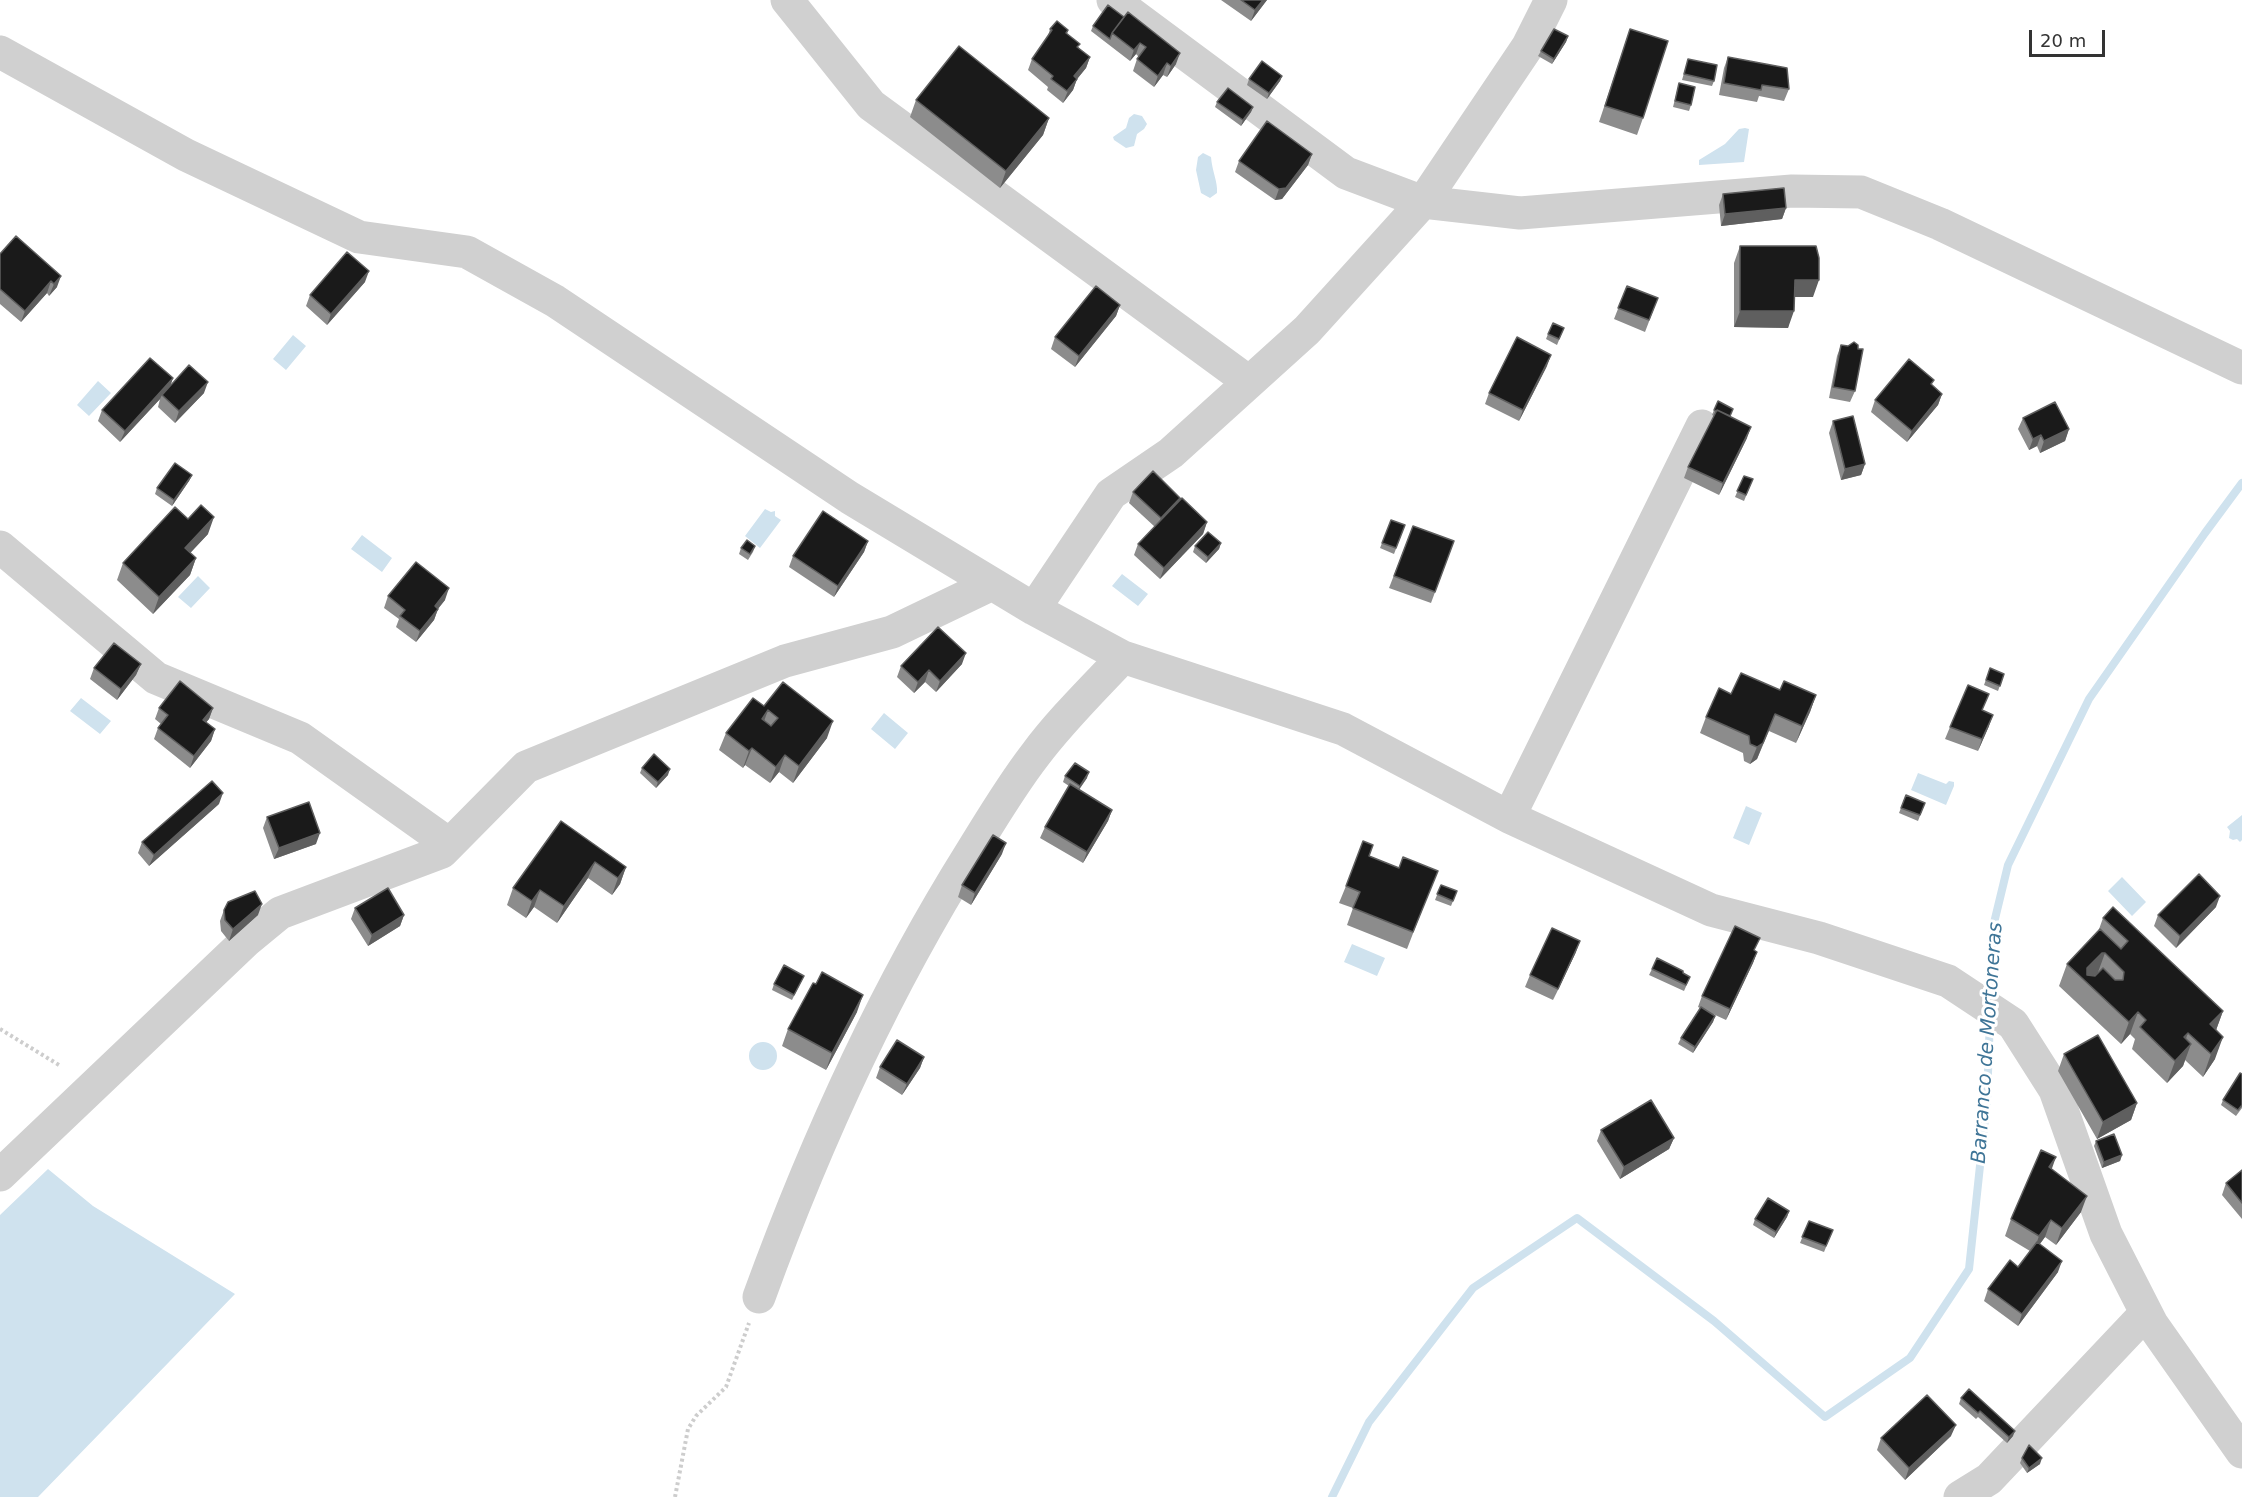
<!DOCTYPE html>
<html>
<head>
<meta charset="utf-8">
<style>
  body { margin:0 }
  #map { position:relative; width:2242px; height:1497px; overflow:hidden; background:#fff; font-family:"DejaVu Sans",sans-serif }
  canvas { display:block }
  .scale { position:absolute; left:2029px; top:30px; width:76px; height:27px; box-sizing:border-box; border:3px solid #333; border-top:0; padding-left:8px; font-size:18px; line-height:21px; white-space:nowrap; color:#333; -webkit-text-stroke:4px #fff; paint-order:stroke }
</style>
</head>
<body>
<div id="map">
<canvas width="2242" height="1497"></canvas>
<div class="scale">20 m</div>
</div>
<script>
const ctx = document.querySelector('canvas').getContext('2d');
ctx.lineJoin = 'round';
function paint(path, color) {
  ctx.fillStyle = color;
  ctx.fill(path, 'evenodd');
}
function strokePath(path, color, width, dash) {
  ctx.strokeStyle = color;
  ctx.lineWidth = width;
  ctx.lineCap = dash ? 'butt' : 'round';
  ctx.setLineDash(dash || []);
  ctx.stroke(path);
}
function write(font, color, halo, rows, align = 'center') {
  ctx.font = font + ' "DejaVu Sans",sans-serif';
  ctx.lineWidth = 6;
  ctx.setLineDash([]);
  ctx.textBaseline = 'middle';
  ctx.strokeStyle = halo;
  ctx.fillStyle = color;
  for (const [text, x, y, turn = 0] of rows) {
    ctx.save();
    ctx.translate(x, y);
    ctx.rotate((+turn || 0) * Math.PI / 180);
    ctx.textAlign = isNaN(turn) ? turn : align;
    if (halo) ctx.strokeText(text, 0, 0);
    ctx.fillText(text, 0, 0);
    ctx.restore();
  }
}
paint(new Path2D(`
  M1134 114 1142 116 1147 124 1144 129 1137 134 1134 146 1126 148 1114 140 1113 137 1126 128 1129 118Z
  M1745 128 1749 129 1744 162 1699 165V160L1725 144 1739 129Z
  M1203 153 1211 157C1212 171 1218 182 1217 193L1210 198 1201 193 1196 170 1198 157Z
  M293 335 306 346 286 370 273 359Z
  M98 381 111 393 89 416 77 405Z
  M765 509 771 512 775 511V516L781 520 760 548 745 536Z
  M362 535 392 558 382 572 351 549Z
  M1122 574 1148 594 1138 606 1112 586Z
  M198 576 210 588 191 608 178 597Z
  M81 698 111 721 100 734 70 711Z
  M884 713 908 733 895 749 871 729Z
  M1918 773 1946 784 1949 781 1954 782V786L1946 805 1911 790Z
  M1746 806 1762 813 1749 845 1733 838Z
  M2242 815V840L2240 842 2237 839 2233 840 2229 838 2230 831 2227 827Z
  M2122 877 2146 902 2132 916 2108 891Z
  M1352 944 1385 958 1377 976 1344 962Z
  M749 1056a14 14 0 1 1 28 0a14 14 0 1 1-28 0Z
  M48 1169 93 1206 235 1294 38 1497H0V1215Z`), '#cfe2ee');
strokePath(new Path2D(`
  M1991 997 1993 927 2008 865 2089 699 2205 533 2242 483
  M1332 1497 1369 1422 1473 1288 1577 1218 1714 1321 1825 1417 1910 1358 1969 1269 1987 1100 1990 1018`), '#cfe2ee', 8);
strokePath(new Path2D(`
  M0 1029 59 1065
  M675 1497 688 1429 696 1416 726 1387 749 1323`), '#cdcdcd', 4, [3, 3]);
strokePath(new Path2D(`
  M787 0 871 105 1249 382
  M1113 0 1346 173 1423 202 1520 213 1792 191 1861 192 1940 224 2242 368
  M0 52 186 155 359 237 467 252 555 301 850 498 1034 609 1123 657 1343 729 1509 817 1711 910 1819 938 1948 981 2013 1024 2055 1090 2106 1234 2152 1324 2242 1452
  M0 547 156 678 300 738 449 844
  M1034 609 1111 494 1171 453 1307 330 1423 202 1528 46 1551 0
  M1509 817 1702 426
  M0 1175 246 941 280 913 442 852 526 767 785 661 892 632 992 584
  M759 1297C815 1143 883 993 970 854 991 820 1011 786 1035 755 1061 720 1093 689 1123 657
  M1960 1497 1989 1479 2146 1313`), '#d0d0d0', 33);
paint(new Path2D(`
  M1221 0H1267L1251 21Z
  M1108 5 1176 64 1167 77 1163 75 1154 87 1133 71 1137 59 1139 57 1136 54 1130 61 1091 31 1093 26Z
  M1050 29 1068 30 1067 34 1079 48 1090 57 1086 68 1077 79 1073 90 1063 103 1047 90 1048 87 1028 70 1032 59 1048 36Z
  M1630 29 1643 118 1637 135 1599 122Z
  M1568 36 1566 42 1552 64 1538 56 1541 51Z
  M1728 57 1789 89 1784 101 1759 96 1757 102 1719 95 1724 68Z
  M1688 59 1714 81 1712 86 1682 80Z
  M1282 76 1280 81 1267 99 1247 85 1249 79Z
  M1679 83 1691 105 1689 111 1673 107Z
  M916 100 1049 118 1043 135 1000 188 910 117Z
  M1217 102 1253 107 1251 112 1241 126 1215 107Z
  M1312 154 1308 165 1282 199 1275 200 1235 172 1239 161Z
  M1723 194 1786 208 1782 219 1721 226 1719 205Z
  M16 236 57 287 49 296 47 293 21 322 0 304V254Z
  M1740 246 1813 297H1795L1788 328 1734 327V263Z
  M365 282 327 325 306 306 310 295Z
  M1627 286 1658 298 1645 332 1614 319Z
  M1120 305 1116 316 1075 367 1051 349 1055 337Z
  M1564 328 1557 345 1546 339 1548 334Z
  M1841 345 1855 391 1850 402 1829 398 1837 356Z
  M1547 366 1519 421 1485 404 1489 393Z
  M173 378 170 386 204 393 175 423 158 407 160 399 120 442 98 421 102 410Z
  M1932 385 1942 394 1938 405 1907 442 1871 412 1875 400Z
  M1714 410 1731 417 1747 438 1719 495 1684 478 1688 467 1714 416 1712 415Z
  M2023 418 2069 429 2065 441 2040 453 2037 446 2029 450 2018 429Z
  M1833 421 1865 464 1861 475 1841 480 1829 433Z
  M192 475 189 481 172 506 155 494 157 488Z
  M1744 476 1753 479 1744 501 1735 497Z
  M1133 492 1180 498 1178 502 1207 522 1203 534 1160 579 1134 555 1138 544 1155 527 1129 503Z
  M188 519 208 534 190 553 196 558 190 575 153 614 117 580 123 563Z
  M1405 525 1394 554 1380 548 1382 543Z
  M1413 526 1454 541 1431 603 1389 588Z
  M868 541 864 552 834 597 789 567 793 556Z
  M1221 543 1219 549 1206 563 1193 552 1195 546Z
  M755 546 753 552 748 560 739 554 741 548Z
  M388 596 445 600 438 609 434 620 416 642 396 627 399 619 384 608Z
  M141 664 136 675 117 700 90 679 94 668Z
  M962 664 936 692 925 682 914 693 897 677 901 666Z
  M1990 668 2004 674 1998 691 1984 685Z
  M1780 690 1816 695 1810 712 1796 743 1769 731 1757 759 1750 764 1744 761 1743 753 1700 733 1706 717 1731 694Z
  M764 706 827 738 793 783 779 772 770 783 745 765 743 768 719 750 726 733Z
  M159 708H213L209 719 206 722 215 729 211 741 190 768 154 739 158 728 161 724 155 719Z
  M1989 726 1978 751 1945 739 1950 727Z
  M642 768 668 775 656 788 640 773Z
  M1065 776 1087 778 1079 790 1112 810 1108 821 1083 863 1040 838 1045 827 1069 786 1063 782Z
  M1906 795 1925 803 1918 821 1899 813Z
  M219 804 149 866 138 853 142 842Z
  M267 817 316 844 274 859 263 828Z
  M561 821 626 867 620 884 612 895 588 878 557 923 534 907 526 918 507 905 513 888Z
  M1002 854 971 905 958 897 962 885Z
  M1369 856 1399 868 1431 887 1407 949 1347 925 1353 908 1339 903 1346 886Z
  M1441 885 1457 891 1451 906 1435 900Z
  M2216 907 2176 948 2154 926 2158 915Z
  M355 908 404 915 400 926 368 946 351 919Z
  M224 910 258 915 229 941 221 931 220 921Z
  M2103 918 2223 1011 2216 1030 2215 1059 2203 1077 2185 1060 2183 1066 2167 1083 2132 1049 2135 1039 2130 1034 2121 1044 2059 986 2067 964 2098 932Z
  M1755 951 1757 952 1753 963 1726 1020 1713 1014 1715 1016 1713 1022 1693 1053 1678 1044 1681 1038 1700 1008 1698 1007 1702 996Z
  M1576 952 1553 1000 1525 987 1530 975Z
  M1652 969 1683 973 1688 982 1684 991 1649 975Z
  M804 976 792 1000 772 990 774 984Z
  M816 984 857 1012 826 1070 782 1046 788 1029Z
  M2064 1054 2137 1103 2131 1120 2097 1139 2058 1071Z
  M924 1057 920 1068 902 1095 876 1078 880 1067Z
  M2242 1074V1108L2236 1116 2221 1105 2223 1100Z
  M1601 1130 1674 1138 1669 1149 1620 1179 1597 1141Z
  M2096 1141 2122 1155 2120 1161 2102 1168 2094 1146Z
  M2052 1170 2081 1212 2056 1245 2045 1237 2040 1244 2058 1272 2018 1326 1984 1301 1988 1289 2018 1267 2030 1251 2005 1236 2011 1219Z
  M2242 1170V1219L2222 1195 2226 1183Z
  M1789 1211 1787 1217 1774 1238 1753 1225 1755 1219Z
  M1809 1221 1833 1230 1824 1252 1800 1243Z
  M1969 1389 2013 1436 2007 1443 1978 1417 1976 1419 1959 1404 1961 1398Z
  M1951 1436 1905 1480 1877 1450 1881 1438Z
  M2022 1458 2040 1464 2027 1473 2020 1463Z`), '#8c8c8c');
paint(new Path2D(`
  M1263 0H1267L1251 21 1255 10Z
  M1568 36 1566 42 1552 64 1554 59Z
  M1140 43 1136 54 1130 61 1134 50Z
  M1180 53 1176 64 1167 77 1171 66Z
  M1090 57 1086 68 1073 84 1077 79 1073 90 1063 103 1074 76Z
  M1167 63 1163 75 1154 87 1158 76Z
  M1282 76 1280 81 1267 99 1269 93Z
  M1253 107 1251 112 1241 126 1243 120Z
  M1049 118 1043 135 1000 188 1006 171Z
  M1312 154 1308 165 1282 199 1275 200 1279 189Z
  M1786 208 1782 219 1721 226 1725 214Z
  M369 271 365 282 327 325 331 314Z
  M61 276 57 287 49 296 54 284Z
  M1795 280H1819L1813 297H1789Z
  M51 281 47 293 21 322 25 311Z
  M1120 305 1116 316 1075 367 1079 356Z
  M1740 311H1794L1788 328 1734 327Z
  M1551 355 1547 366 1519 421 1523 410Z
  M173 378 169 390 162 395 160 399 120 442 125 431Z
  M208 382 204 393 175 423 179 411Z
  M1942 394 1938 405 1907 442 1912 431Z
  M1751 427 1747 438 1719 495 1723 483Z
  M2069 429 2065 441 2040 453 2044 441Z
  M2041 435 2037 446 2029 450 2033 439Z
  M1865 464 1861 475 1841 480 1845 469Z
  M192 475 189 481 172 506 174 500Z
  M1180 498 1175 510 1157 529 1161 518Z
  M214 517 208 534 179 565 185 548Z
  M1207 522 1203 534 1160 579 1164 568Z
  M868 541 864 552 834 597 838 586Z
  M1221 543 1219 549 1206 563 1208 557Z
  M196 558 190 575 153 614 159 597Z
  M449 588 445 600 432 616 438 609 434 620 416 642 420 631 435 606Z
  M966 653 962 664 936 692 940 681Z
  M141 664 136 675 117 700 121 689Z
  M929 670 925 682 914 693 918 682Z
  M1816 695 1810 712 1796 743 1802 726Z
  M213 708 209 719 199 731 203 720Z
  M768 710 762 727V719Z
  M1775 714 1757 759 1750 764 1757 747Z
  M1993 715 1989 726 1978 751 1982 739Z
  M833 721 827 738 793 783 799 766Z
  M215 729 211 741 190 768 194 756Z
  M752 748 745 765 743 768 749 751Z
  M785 755 779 772 770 783 776 767Z
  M670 769 668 775 656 788 658 782Z
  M1089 772 1087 778 1077 792 1080 786Z
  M223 793 219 804 149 866 154 855Z
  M1112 810 1108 821 1083 863 1087 852Z
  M320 833 316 844 274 859 279 848Z
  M1006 843 1002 854 971 905 975 893Z
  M595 862 588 878 557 923 564 906Z
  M626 867 620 884 612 895 618 878Z
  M540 890 534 907 526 918 532 901Z
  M2220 896 2216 907 2176 948 2180 936Z
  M262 904 258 915 229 941 233 929Z
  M404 915 400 926 368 946 372 935Z
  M1580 941 1576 952 1553 1000 1558 989Z
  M1757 952 1753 963 1726 1020 1730 1009Z
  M2102 953H2105L2097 975H2094L2087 983V968Z
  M863 995 857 1012 826 1070 832 1053Z
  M2223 1011 2215 1033 2202 1047 2210 1024Z
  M2138 1012 2130 1034 2121 1044 2129 1022Z
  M1715 1016 1713 1022 1693 1053 1695 1047Z
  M2188 1033 2180 1055 2191 1044 2183 1066 2167 1083 2184 1037Z
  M2223 1037 2215 1059 2203 1077 2211 1054Z
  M924 1057 920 1068 902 1095 907 1084Z
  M2137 1103 2131 1120 2097 1139 2103 1122Z
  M1674 1138 1669 1149 1620 1179 1624 1167Z
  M2122 1155 2120 1161 2102 1168 2104 1162Z
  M2056 1157 2050 1174 2049 1167Z
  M2087 1196 2081 1212 2056 1245 2062 1228Z
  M1789 1211 1787 1217 1774 1238 1776 1232Z
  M2051 1220 2045 1237 2033 1253 2039 1236Z
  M2062 1261 2058 1272 2018 1326 2022 1314Z
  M1956 1425 1951 1436 1905 1480 1909 1468Z
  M2015 1431 2013 1436 2007 1443 2009 1437Z
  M2042 1458 2040 1464 2027 1473 2029 1468Z`), '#5f5f5f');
const building = new Path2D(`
  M1241 0H1263L1255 10Z
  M1108 5 1124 17 1112 33 1110 39 1093 26Z
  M1128 12 1180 53 1171 66 1167 63 1158 76 1137 59 1146 47 1140 43 1134 50 1112 33Z
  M1057 21 1068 30 1066 33 1080 44 1077 47 1090 57 1074 76 1077 79 1067 91 1051 79 1053 76 1032 59 1052 30 1050 29Z
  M1554 29 1568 36 1554 59 1541 51Z
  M1630 29 1668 41 1643 118 1605 106Z
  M959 46 1049 118 1006 171 916 100Z
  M1728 57 1787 68 1789 89 1762 85 1761 90 1724 83Z
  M1688 59 1717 65 1714 81 1684 74Z
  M1262 61 1282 76 1269 93 1249 79Z
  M1679 83 1695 87 1691 105 1675 101Z
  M1228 88 1253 107 1243 120 1217 102Z
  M1267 121 1312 154 1286 188 1279 189 1239 161Z
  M1784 188 1786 208 1725 214 1723 194Z
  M16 236 61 276 54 284 51 281 25 311 0 289V254Z
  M1740 246H1816L1819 258V280H1795L1794 311H1740Z
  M347 252 369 271 331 314 310 295Z
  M1096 286 1120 305 1079 356 1055 337Z
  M1627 286 1658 298 1649 320 1618 308Z
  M1553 323 1564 328 1559 339 1548 334Z
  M1517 337 1551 355 1523 410 1489 393Z
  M1854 342 1858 345V349H1863L1855 391 1833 387 1841 345 1848 346Z
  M150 358 173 378 125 431 102 410Z
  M1909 359 1934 380 1931 384 1942 394 1912 431 1875 400Z
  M189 365 208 382 179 411 162 395Z
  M1718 401 1733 409 1730 416 1717 410 1716 411 1714 410Z
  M2055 402 2069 429 2044 441 2041 435 2033 439 2023 418Z
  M1717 410 1751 427 1723 483 1688 467Z
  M1853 416 1865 464 1845 469 1833 421Z
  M175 463 192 475 174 500 157 488Z
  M1153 471 1180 498 1161 518 1133 492Z
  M1744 476 1753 479 1746 495 1737 491Z
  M1182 498 1207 522 1164 568 1138 544Z
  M201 505 214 517 185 548 196 558 159 597 123 563 175 507 188 519Z
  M823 511 868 541 838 586 793 556Z
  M1391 520 1405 525 1396 548 1382 543Z
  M1413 526 1454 541 1435 592 1394 576Z
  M1208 532 1221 543 1208 557 1195 546Z
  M747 540 755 546 750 554 741 548Z
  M416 562 449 588 435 606 438 609 420 631 400 616 405 610 388 596Z
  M938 627 966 653 940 681 929 670 918 682 901 666Z
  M114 643 141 664 121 689 94 668Z
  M1990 668 2004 674 2000 686 1986 680Z
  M1741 673 1780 690 1784 681 1816 695 1802 726 1775 714 1763 743 1757 747 1750 744 1749 736 1706 717 1719 688 1731 694Z
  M180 681 213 708 203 720 215 729 194 756 158 728 168 715 159 708Z
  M783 682 833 721 799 766 785 755 776 767 752 748 749 751 726 733 753 698 764 706ZM768 710 778 718 771 726 762 719Z
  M1968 685 1989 694 1982 710 1993 715 1982 739 1950 727Z
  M654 754 670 769 658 782 642 768Z
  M1075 763 1089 772 1080 786 1065 776Z
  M212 781 223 793 154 855 142 842Z
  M1070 784 1112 810 1087 852 1045 827Z
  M1906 795 1925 803 1920 815 1901 808Z
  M309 802 320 833 279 848 267 817Z
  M561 821 626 867 618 878 595 862 564 906 540 890 532 901 513 888Z
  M993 835 1006 843 975 893 962 885Z
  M1363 841 1373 845 1369 856 1399 868 1403 857 1438 871 1413 932 1353 908 1360 892 1346 886Z
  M2199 874 2220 896 2180 936 2158 915Z
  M1441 885 1457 891 1453 901 1437 894Z
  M388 888 404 915 372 935 355 908Z
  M255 891 262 904 233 929 225 920 224 910 228 902Z
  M2113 907 2223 1011 2210 1024 2223 1037 2211 1054 2188 1033 2184 1037 2191 1044 2175 1061 2140 1027 2146 1020 2138 1012 2129 1022 2067 964 2100 929 2121 949 2128 941 2103 918ZM2102 953H2105L2124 972 2123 980H2115L2103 968 2095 976 2087 975V968Z
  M1735 926 1760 938 1754 950 1757 952 1730 1009 1702 996Z
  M1552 928 1580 941 1558 989 1530 975Z
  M1657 958 1683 971V973L1690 977 1686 985 1652 969Z
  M784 965 804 976 794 995 774 984Z
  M822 972 863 995 832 1053 788 1029 813 983 816 984Z
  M1701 1007 1715 1016 1695 1047 1681 1038Z
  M2098 1035 2137 1103 2103 1122 2064 1054Z
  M897 1040 924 1057 907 1084 880 1067Z
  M2240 1073 2242 1074V1105L2238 1110 2223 1100Z
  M1651 1100 1674 1138 1624 1167 1601 1130Z
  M2114 1134 2122 1155 2104 1162 2096 1141Z
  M2041 1150 2056 1157 2049 1167 2087 1196 2062 1228 2051 1220 2039 1236 2011 1219Z
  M2242 1170V1203L2226 1183Z
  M1768 1198 1789 1211 1776 1232 1755 1219Z
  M1809 1221 1833 1230 1826 1246 1802 1237Z
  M2037 1242 2062 1261 2022 1314 1988 1289 2010 1260 2018 1267Z
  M1969 1389 2015 1431 2009 1437 1980 1411 1978 1413 1961 1398Z
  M1927 1395 1956 1425 1909 1468 1881 1438Z
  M2029 1445 2042 1458 2029 1468 2022 1458Z`);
paint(building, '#1a1a1a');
strokePath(building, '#5f5f5f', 1.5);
write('italic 20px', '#3f7597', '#fff', [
  ["Barranco de Mortoneras",1988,1043,-86]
]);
</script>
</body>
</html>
